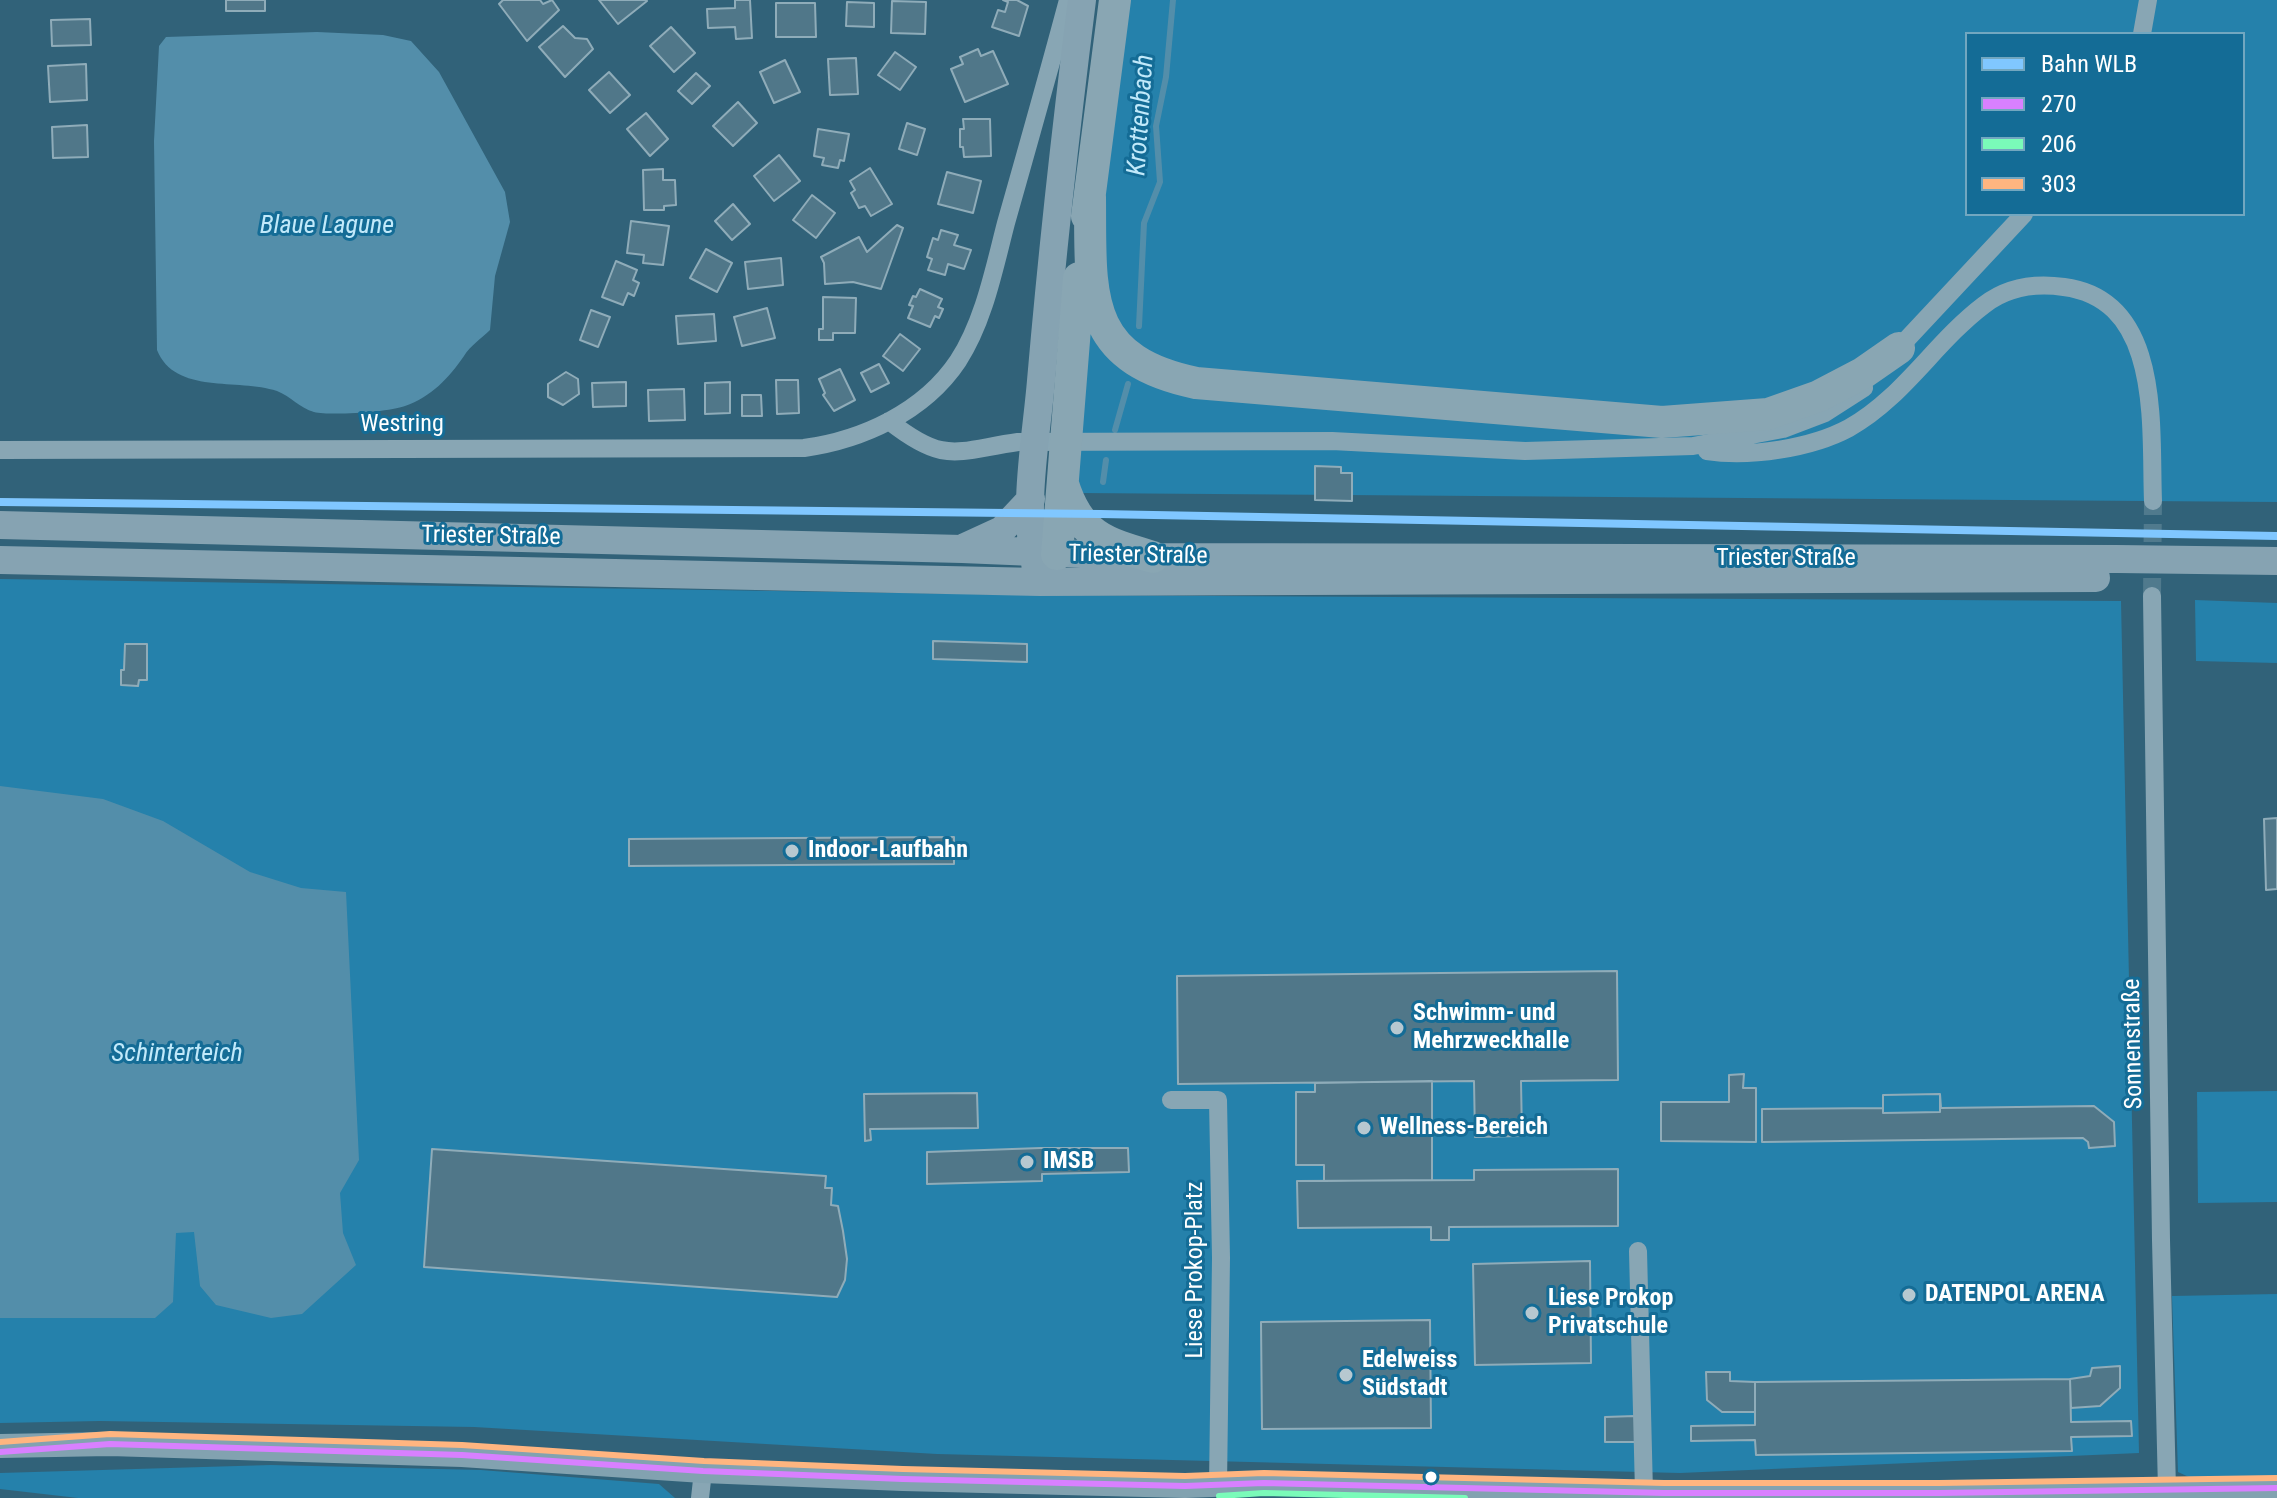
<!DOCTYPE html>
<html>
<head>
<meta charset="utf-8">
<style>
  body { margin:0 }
  #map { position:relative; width:2277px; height:1498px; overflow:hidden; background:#316279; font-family:"Roboto Condensed",sans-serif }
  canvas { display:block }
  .legend { position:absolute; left:1965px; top:32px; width:280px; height:184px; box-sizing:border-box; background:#146c96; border:2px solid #72a7c0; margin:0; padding:10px 14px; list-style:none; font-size:24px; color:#fff }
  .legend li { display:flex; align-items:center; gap:16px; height:40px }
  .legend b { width:40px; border:2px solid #72a7c0 }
</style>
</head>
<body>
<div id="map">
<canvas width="2277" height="1498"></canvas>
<ul class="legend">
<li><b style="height:10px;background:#80c7ff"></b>Bahn WLB</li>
<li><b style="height:10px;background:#d880ff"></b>270</li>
<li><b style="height:10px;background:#7afbb9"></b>206</li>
<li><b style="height:10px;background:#ffb580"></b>303</li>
</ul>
</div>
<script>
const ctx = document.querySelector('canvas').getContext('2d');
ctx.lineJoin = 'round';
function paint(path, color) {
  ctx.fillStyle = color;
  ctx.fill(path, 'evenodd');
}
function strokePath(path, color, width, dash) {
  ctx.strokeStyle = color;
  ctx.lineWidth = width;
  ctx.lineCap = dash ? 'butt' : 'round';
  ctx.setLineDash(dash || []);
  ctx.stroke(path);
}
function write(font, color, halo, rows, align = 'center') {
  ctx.font = font + ' "Roboto Condensed",sans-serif';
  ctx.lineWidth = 6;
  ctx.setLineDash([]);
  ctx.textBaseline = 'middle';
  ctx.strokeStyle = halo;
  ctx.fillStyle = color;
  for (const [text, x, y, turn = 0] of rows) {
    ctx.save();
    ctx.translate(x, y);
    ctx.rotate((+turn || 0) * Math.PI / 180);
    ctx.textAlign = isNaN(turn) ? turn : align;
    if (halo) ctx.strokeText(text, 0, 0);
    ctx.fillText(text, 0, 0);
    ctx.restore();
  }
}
paint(new Path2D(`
  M1129 0H2277V502L1079 493 1077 478 1087 325ZM1967 34H2243V214H1967Z
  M0 579 1033 595 2121 601 2139 1453 1680 1473 937 1454 474 1427 100 1421 0 1423Z
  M2195 600 2277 603V663L2196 661Z
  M2277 1091V1202L2198 1203 2197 1092Z
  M2277 1294V1476L2191 1478 2178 1472 2172 1296Z
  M271 1465 481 1470 659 1484 675 1498H78L0 1489V1473Z`), '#2581ab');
paint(new Path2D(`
  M317 32 383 35 411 41 439 72 505 192 510 222 495 276 490 330C482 338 470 346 464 356 449 378 431 397 405 406 389 412 331 416 314 412 300 408 290 396 277 391 238 378 175 395 157 350L154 141 159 46 166 37Z
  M0 786 103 799 163 821 250 872 301 888 346 892 359 1160 340 1193 343 1233 356 1265 302 1314 271 1318 216 1305 200 1286 194 1232 176 1233 173 1302 155 1318H0Z`), '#538eaa');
strokePath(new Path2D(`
  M1139 326 1144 223 1160 182 1156 126 1166 77 1173 0
  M1115 430 1128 384
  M1103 482 1106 460`), '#538eaa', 6);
const building = new Path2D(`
  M226 0H265V11H226Z
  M503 0H540L543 4 552 0 559 10 527 41 499 4Z
  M599 0H646L647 1 618 24Z
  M735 0H750L752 38 736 39 735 27 708 28 707 9 735 8Z
  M1003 0H1017L1028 6 1019 36 992 27 998 10 1005 12 1008 2Z
  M892 1 926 2 925 34 891 33Z
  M847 2 874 3V27L846 26Z
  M776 3H815L816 37H776Z
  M90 19 91 45 52 46 51 20Z
  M563 26 575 38 587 39 593 49 565 77 539 47Z
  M671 27 695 53 674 72 650 46Z
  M978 49 981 56 993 51 1008 84 965 102 951 69 963 64 960 57Z
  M895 52 916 67 900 90 878 75Z
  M856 58 858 94 830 95 828 59Z
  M785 60 800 92 774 103 760 72Z
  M86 64 87 100 50 102 48 66Z
  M609 72 630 95 610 113 589 90Z
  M696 73 710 86 692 104 678 91Z
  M738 102 757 123 733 146 713 126Z
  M646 113 668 139 650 156 627 129Z
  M963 119H990L991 156 964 157 963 147H960V129H964Z
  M907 123 925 129 917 155 899 149Z
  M87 125 88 157 53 158 52 127Z
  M818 129 849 134 844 161 840 160 838 168 822 165 824 158 814 156Z
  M779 155 800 181 774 201 754 176Z
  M870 168 892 204 871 216 865 206 859 208 851 193 855 190 850 181Z
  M663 169V180H675L676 205 664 206V210H644L643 170Z
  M947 172 981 181 973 213 938 204Z
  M812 195 835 213 816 238 793 220Z
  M733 204 750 224 732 240 715 221Z
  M631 221 669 226 663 265 643 263 644 255 627 253Z
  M897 225 903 228 881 289 853 282 825 284 824 263 821 257 859 237 867 252Z
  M941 230 958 235 954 245 971 250 964 269 948 264 945 275 928 270 932 259 927 257 933 238 938 240Z
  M706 249 732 263 717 292 690 278Z
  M781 258 783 285 748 289 745 262Z
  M616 261 637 270 633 280 639 283 634 296 628 293 623 305 602 297Z
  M920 289 942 299 938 307 943 309 939 318 935 316 930 327 908 318 913 306 909 305 913 296 916 297Z
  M823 297 856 298 855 333H833V340H819V329H823Z
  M767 308 775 338 742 346 734 317Z
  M591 310 610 317 598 347 580 340Z
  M714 314 716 341 678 344 676 316Z
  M900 334 920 349 903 371 883 356Z
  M879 364 889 383 871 392 861 373Z
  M840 369 855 400 834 411 823 395 825 393 819 379Z
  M566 372 578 379 579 394 563 405 548 397V384Z
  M776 380H798L799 413 777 414Z
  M626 382V406L593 407 592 383Z
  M730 382V413L705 414V383Z
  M684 389 685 420 649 421 648 390Z
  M742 395H761L762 416H742Z
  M1315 466 1341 467V473H1352V501L1315 500Z
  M933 641 1027 644V662L933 659Z
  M125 644H147V680H139L138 686 121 685V670H124Z
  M2277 818V889L2266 890 2264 819Z
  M954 837V864L629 866V839Z
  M1617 971 1618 1080 1521 1081 1522 1136 1475 1137 1474 1081 1178 1084 1177 976Z
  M1744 1074 1743 1088H1756V1142L1661 1141V1102H1729V1075Z
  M1432 1081V1180L1324 1181V1165H1296V1092H1315V1083Z
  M977 1093 978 1128 870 1129 871 1140 865 1141 864 1094Z
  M1940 1094 1941 1108 2094 1106 2114 1122 2115 1146 2089 1148 2088 1142 2083 1138 1762 1142V1109L1883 1108V1095Z
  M1940 1094V1112L1883 1113V1095Z
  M1041 1148H1128L1129 1172 1042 1174V1181L927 1184V1152Z
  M432 1149 826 1176 825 1188H832L831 1205 838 1206 843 1231 847 1259 845 1280 837 1297 424 1267Z
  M1618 1169V1226L1449 1227V1240H1431V1227L1298 1228 1297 1181 1474 1180V1170Z
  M1590 1261 1591 1363 1475 1365 1473 1264Z
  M1430 1320 1431 1428 1262 1429 1261 1322Z
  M2120 1366V1388L2100 1406 2071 1408 2070 1379 2090 1376 2092 1368Z
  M1706 1372H1730V1381L1755 1382V1412H1722L1707 1400Z
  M2070 1379 2071 1422 2131 1421 2132 1436 2071 1437 2072 1451 1756 1455 1755 1440 1691 1441V1426L1755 1425V1382Z
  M1635 1416V1442H1605V1417Z`);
paint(building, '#507789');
strokePath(building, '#8facb9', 2);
strokePath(new Path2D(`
  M2152 596 2153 501`), '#507a8d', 18, [18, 9]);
strokePath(new Path2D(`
  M2142 34 2148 0
  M1894 353 2024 214
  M889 421C945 465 955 451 1018 442L1332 441 1525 451 1693 446 1783 429 1825 413 1864 388
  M0 450 804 448C862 440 924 412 958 361 984 321 994 269 1006 223 1027 149 1048 75 1068 0
  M1707 451C1749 458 1812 448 1849 428 1903 398 1935 342 1984 305 2007 287 2036 283 2064 287 2163 300 2150 428 2153 501
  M2152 596 2161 1240 2167 1490
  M1171 1100H1218L1221 1258 1218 1486
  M1638 1251 1644 1492
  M700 1498 703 1471`), '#88a6b4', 18);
strokePath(new Path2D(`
  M0 1446 110 1444 462 1455 703 1471 903 1479 1185 1486 1264 1483 1664 1493H1939L2277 1488`), '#82a2b0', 24);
strokePath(new Path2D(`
  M0 525 962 549 1153 557 2117 559 2277 561
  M965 547 1002 530 1031 499
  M0 560 1040 582 2096 578
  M1036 568C1022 508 1036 441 1041 381 1052 253 1066 127 1082 0`), '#86a3b2', 28);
strokePath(new Path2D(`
  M1090 197C1091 293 1081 359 1196 383L1662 422 1768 414 1819 396 1863 373 1899 348
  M1087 216 1115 0
  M1063 484C1079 536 1105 543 1153 557
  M1057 554 1079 278`), '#89a6b3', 32);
strokePath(new Path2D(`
  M0 1452 110 1444 462 1455 703 1471 903 1479 1185 1486 1264 1483 1664 1493H1939L2277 1488`), '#d880ff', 6);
strokePath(new Path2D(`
  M1219 1496 1264 1493 1465 1498`), '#7afbb9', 6);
strokePath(new Path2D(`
  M0 1442 110 1434 462 1445 704 1461 903 1469 1185 1476 1264 1473 1664 1483H1939L2277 1478`), '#ffb580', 6);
strokePath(new Path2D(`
  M0 502 1100 514 2277 536`), '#80c7ff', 8);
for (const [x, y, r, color] of [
  [792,851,8,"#b7c8d0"],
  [1397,1028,8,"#b7c8d0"],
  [1364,1128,8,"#b7c8d0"],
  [1027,1162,8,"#b7c8d0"],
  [1909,1295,8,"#b7c8d0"],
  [1532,1313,8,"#b7c8d0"],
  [1346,1375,8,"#b7c8d0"],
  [1431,1477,7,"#fff"]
]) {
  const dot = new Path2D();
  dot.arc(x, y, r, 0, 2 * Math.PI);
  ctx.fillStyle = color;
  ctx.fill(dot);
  strokePath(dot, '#146c96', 3);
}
write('24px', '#fff', '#146c96', [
  ["Westring",402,425],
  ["Triester Straße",491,537,1],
  ["Triester Straße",1138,556,1],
  ["Triester Straße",1786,559],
  ["Sonnenstraße",2134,1044,-91],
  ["Liese Prokop-Platz",1196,1270,-90]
]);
write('bold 24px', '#fff', '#146c96', [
  ["Indoor-Laufbahn",808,851],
  ["Schwimm- und",1413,1014],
  ["Mehrzweckhalle",1413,1042],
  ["Wellness-Bereich",1380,1128],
  ["IMSB",1043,1162],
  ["DATENPOL ARENA",1925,1295],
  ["Liese Prokop",1548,1299],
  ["Privatschule",1548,1327],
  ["Edelweiss",1362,1361],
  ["Südstadt",1362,1389]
], 'left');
write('italic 26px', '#c1e9fa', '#146c96', [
  ["Krottenbach",1142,115,-86],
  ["Blaue Lagune",327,226],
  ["Schinterteich",177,1054]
]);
</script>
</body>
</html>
